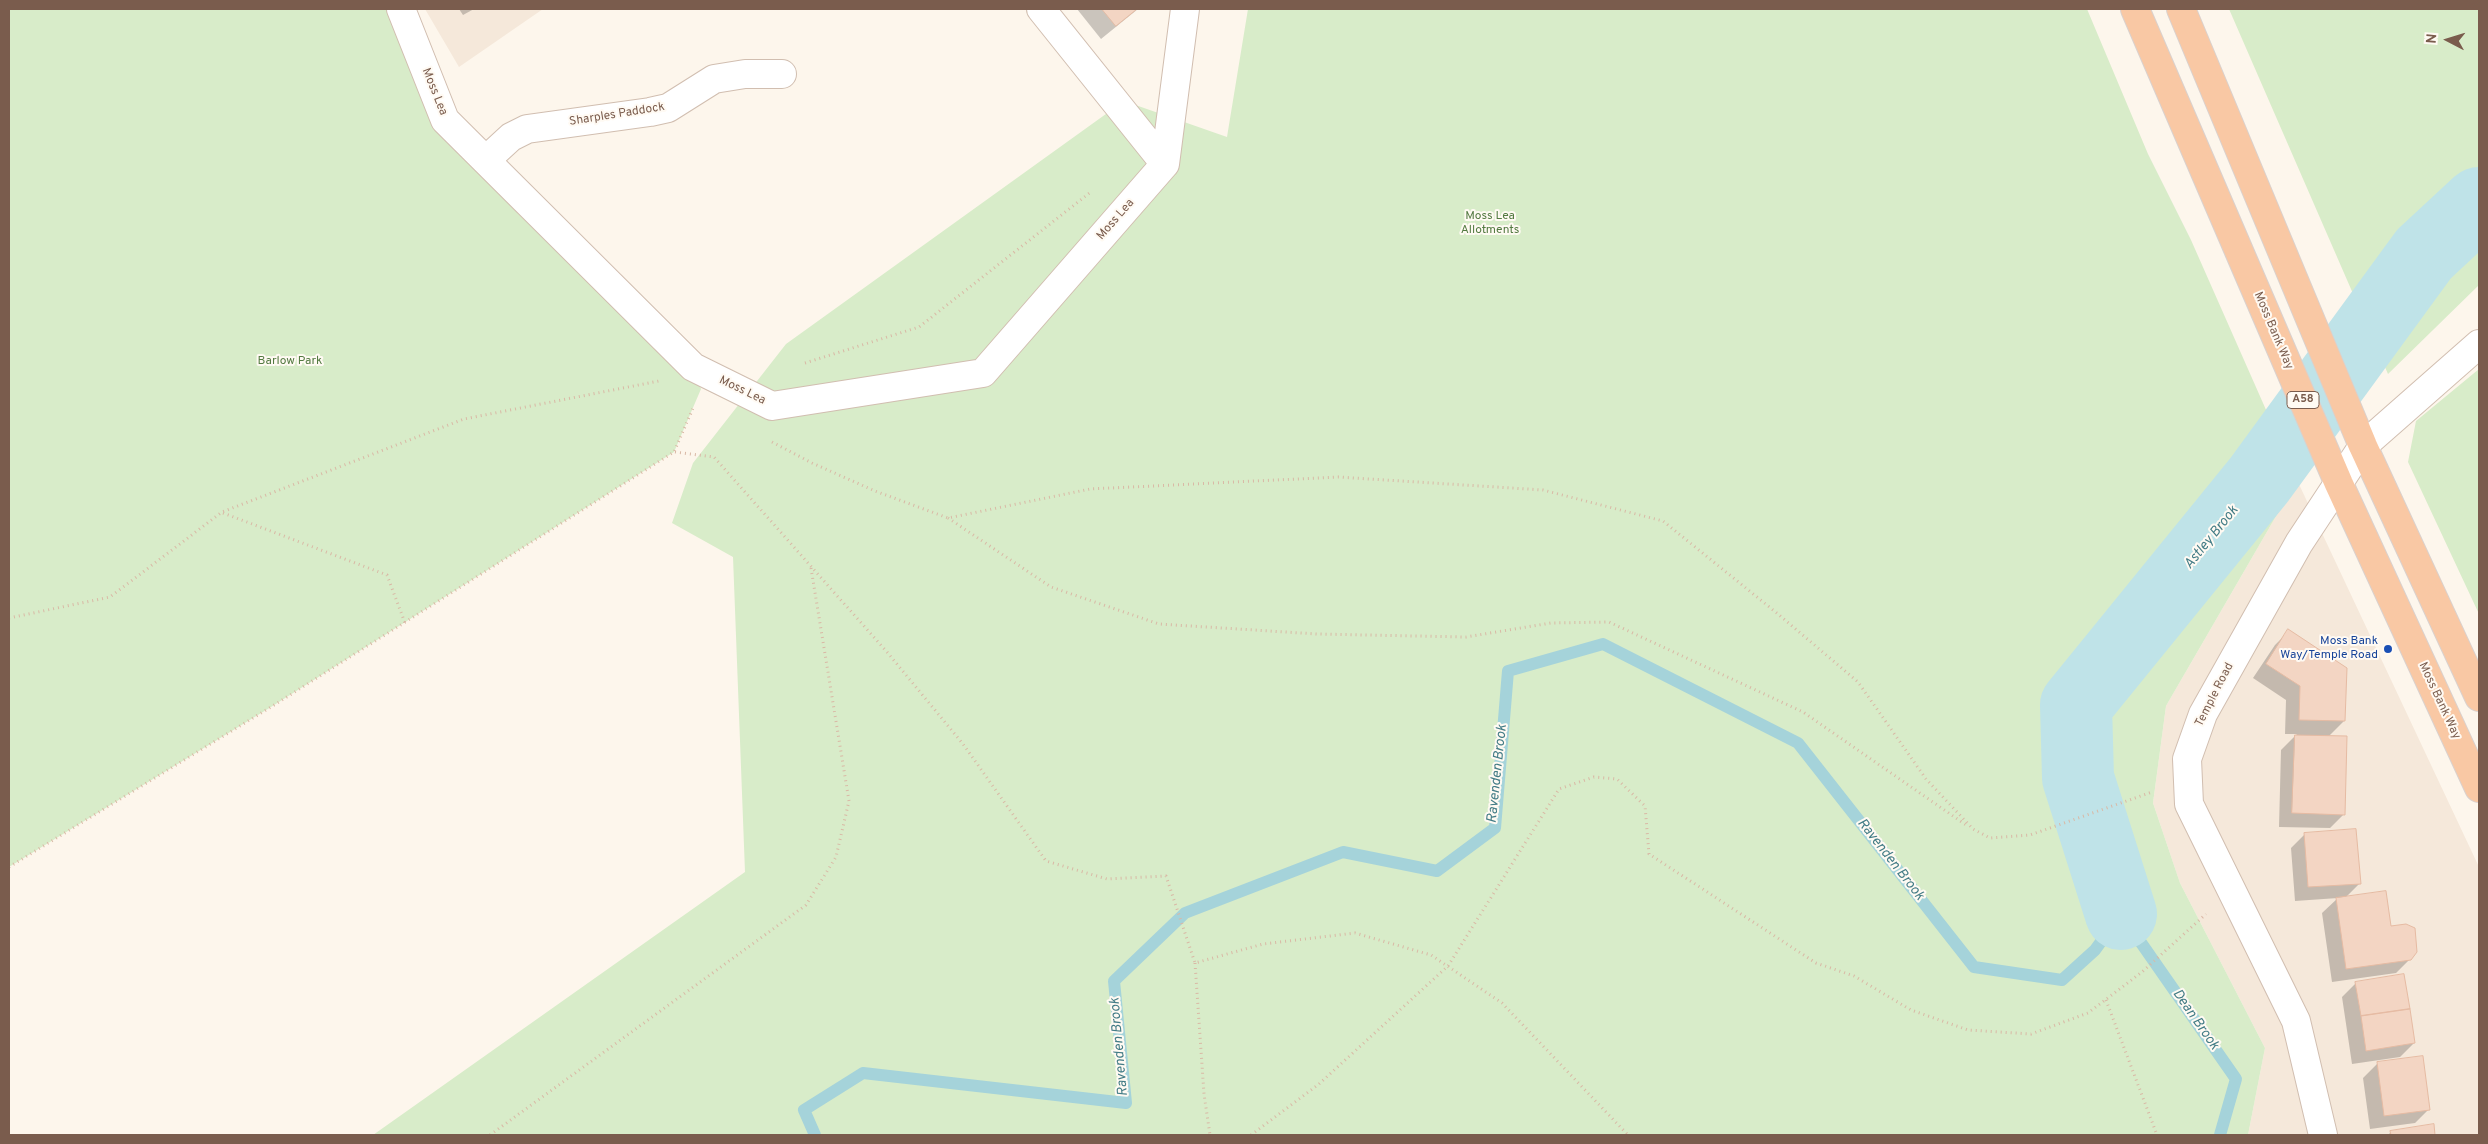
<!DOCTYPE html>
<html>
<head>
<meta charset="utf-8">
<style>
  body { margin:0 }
  #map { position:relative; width:2488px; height:1144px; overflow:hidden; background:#fdf6ec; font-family:Overpass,sans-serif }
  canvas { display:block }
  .frame { position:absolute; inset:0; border:10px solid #7a5c4d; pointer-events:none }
  .north { position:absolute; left:2423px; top:15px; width:50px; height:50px; -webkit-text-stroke:4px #fffaf3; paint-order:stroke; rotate:275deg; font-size:14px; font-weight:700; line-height:20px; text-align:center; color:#7a5c4d }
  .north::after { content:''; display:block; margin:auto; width:18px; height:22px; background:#7a5c4d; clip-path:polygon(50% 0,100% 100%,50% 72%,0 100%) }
</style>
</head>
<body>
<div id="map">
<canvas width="2488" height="1144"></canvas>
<div class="frame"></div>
<div class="north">N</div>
</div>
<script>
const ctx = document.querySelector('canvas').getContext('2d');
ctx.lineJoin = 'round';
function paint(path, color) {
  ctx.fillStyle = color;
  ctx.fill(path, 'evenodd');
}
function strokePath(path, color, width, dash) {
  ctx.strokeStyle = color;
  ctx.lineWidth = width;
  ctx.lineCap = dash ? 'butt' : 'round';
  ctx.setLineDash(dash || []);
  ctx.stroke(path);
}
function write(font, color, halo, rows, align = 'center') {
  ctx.font = font + ' Overpass,sans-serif';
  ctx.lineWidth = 4;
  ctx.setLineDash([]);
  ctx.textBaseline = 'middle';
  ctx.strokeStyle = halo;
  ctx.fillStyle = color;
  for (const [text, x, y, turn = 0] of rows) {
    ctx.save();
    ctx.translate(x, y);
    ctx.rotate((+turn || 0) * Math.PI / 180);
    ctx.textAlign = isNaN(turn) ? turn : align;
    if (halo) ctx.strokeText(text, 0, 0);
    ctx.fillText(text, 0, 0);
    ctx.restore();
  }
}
paint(new Path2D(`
  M425 9H543L459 67Z
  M2297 480 2479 867V1135H2248L2265 1048 2180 883 2153 803 2166 706Z`), '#f5e8da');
paint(new Path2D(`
  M9 9H401L445 120 693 367 701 389 674 452 271 707 9 867Z
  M1248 9H2087L2148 154 2191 240 2297 480 2166 706 2153 803 2180 883 2265 1048 2248 1135H373L745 872 733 557 672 523 693 463 786 344 1124 101 1227 137Z
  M2229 9H2479V285L2388 374Z
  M2479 369V614L2408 462 2416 421Z`), '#d8ecc9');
paint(new Path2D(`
  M459 9H474L463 15Z
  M1077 9H1138L1101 39Z
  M2289 631 2344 721 2328 737 2344 814 2330 828 2279 827 2281 750 2297 734H2285L2286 700 2253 678 2275 645Z
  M2305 834 2360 883 2345 898 2410 959 2396 973 2332 982 2322 913 2338 898 2295 901 2291 848Z
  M2356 983 2414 1043 2400 1057 2352 1064 2342 997Z
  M2422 1058 2429 1109 2415 1123 2370 1129 2363 1078 2377 1064Z
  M2433 1125 2434 1135H2388L2391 1132Z`), '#0003');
strokePath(new Path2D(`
  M815 1135 804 1110 863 1073 1126 1103 1114 981 1185 913 1343 852 1437 871 1495 828 1508 671 1603 644 1798 743 1974 967 2062 980 2095 950 2121 914 2236 1079 2220 1135`), '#a5d3da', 12);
strokePath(new Path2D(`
  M2121 914 2078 778 2076 705 2259 480 2424 254 2479 203`), '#bfe3e8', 72);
const building = new Path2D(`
  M1102 9H1137L1116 26Z
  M2288 629 2347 668 2345 721 2299 720 2300 686 2266 664Z
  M2295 735 2347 736 2345 815 2292 813Z
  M2356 829 2361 884 2308 887 2304 833Z
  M2386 891 2391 926 2406 924 2415 928 2417 952 2411 960 2346 969 2336 898Z
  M2404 974 2410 1009 2361 1016 2355 982Z
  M2410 1009 2415 1043 2366 1051 2361 1016Z
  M2423 1056 2430 1110 2384 1116 2377 1062Z
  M2434 1124 2435 1135H2391L2390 1131Z`);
paint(building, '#f3d5c3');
strokePath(building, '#e6bba3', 1);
const minor = new Path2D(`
  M401 9 445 120 693 367 772 406 983 373 1165 164 1185 9
  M1041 9 1165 164
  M486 160 511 137 527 129 650 112 668 108 714 79 745 74H782
  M2323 1135 2296 1021 2189 804 2187 759 2203 714 2299 543 2363 446 2479 344`);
const trunk = new Path2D(`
  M2135 9 2339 484 2479 788
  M2181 9 2363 446 2479 697`);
strokePath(minor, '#d1beb0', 30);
strokePath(trunk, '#dad1cd', 30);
strokePath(new Path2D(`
  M805 363 919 327 1092 191
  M772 442 812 463 875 491 948 518 1090 489 1338 477 1543 490 1663 521 1778 614 1858 682 1926 779 1973 829 1990 838 2030 835 2152 792
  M675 452 714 457 887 652 963 744 1046 861 1107 879 1166 876 1195 963 1263 944 1355 933 1431 955 1502 1003 1628 1135
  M223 513 387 575 405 623
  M948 518 1051 587 1159 624 1317 634 1466 637 1551 623 1609 622 1803 712 1966 825
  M9 618 110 597 222 512 464 419 659 381
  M9 867 271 707 674 452 694 406
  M1195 963 1204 1094 1210 1135
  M2106 1000 2157 1135
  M490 1135 806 905 836 857 849 801 811 568
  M1251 1135 1319 1084 1448 966 1559 789 1594 777 1617 779 1645 806 1649 854 1816 963 1854 976 1911 1010 1968 1030 2031 1034 2088 1013 2142 972 2206 914`), '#d9b8a5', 3, [1, 4]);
strokePath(minor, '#fff', 28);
strokePath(trunk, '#f9c8a4', 28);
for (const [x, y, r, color] of [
  [2388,649,5,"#1a4fb4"]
]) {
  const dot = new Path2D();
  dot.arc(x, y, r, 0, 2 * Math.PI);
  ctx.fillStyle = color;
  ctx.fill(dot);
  strokePath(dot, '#fffaf3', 2);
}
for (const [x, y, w] of [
  [2303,400,32]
]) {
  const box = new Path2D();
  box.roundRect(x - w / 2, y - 8.5, w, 17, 4);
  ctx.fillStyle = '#fffaf3';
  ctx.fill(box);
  strokePath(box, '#7a5c4d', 1);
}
write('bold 11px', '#7a5c4d', null, [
  ["A58",2303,400]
]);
write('12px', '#7a5c4d', '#fffaf3', [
  ["Moss Lea",434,92,68],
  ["Sharples Paddock",617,115,-9],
  ["Moss Lea",1116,220,-49],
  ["Moss Bank Way",2273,331,67],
  ["Moss Lea",742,391,26],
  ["Temple Road",2215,695,-63],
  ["Moss Bank Way",2439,701,65]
]);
write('12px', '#537a41', '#fffaf3', [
  ["Moss Lea",1490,217],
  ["Allotments",1490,231],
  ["Barlow Park",290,362]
]);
write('12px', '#164399', '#fffaf3', [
  ["Moss Bank",2378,642],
  ["Way/Temple Road",2378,656]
], 'right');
write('italic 14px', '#437c86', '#fffaf3', [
  ["Astley Brook",2212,538,-51],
  ["Ravenden Brook",1498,774,-84],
  ["Ravenden Brook",1890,860,52],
  ["Dean Brook",2195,1020,55],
  ["Ravenden Brook",1120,1047,-95]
]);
</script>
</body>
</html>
